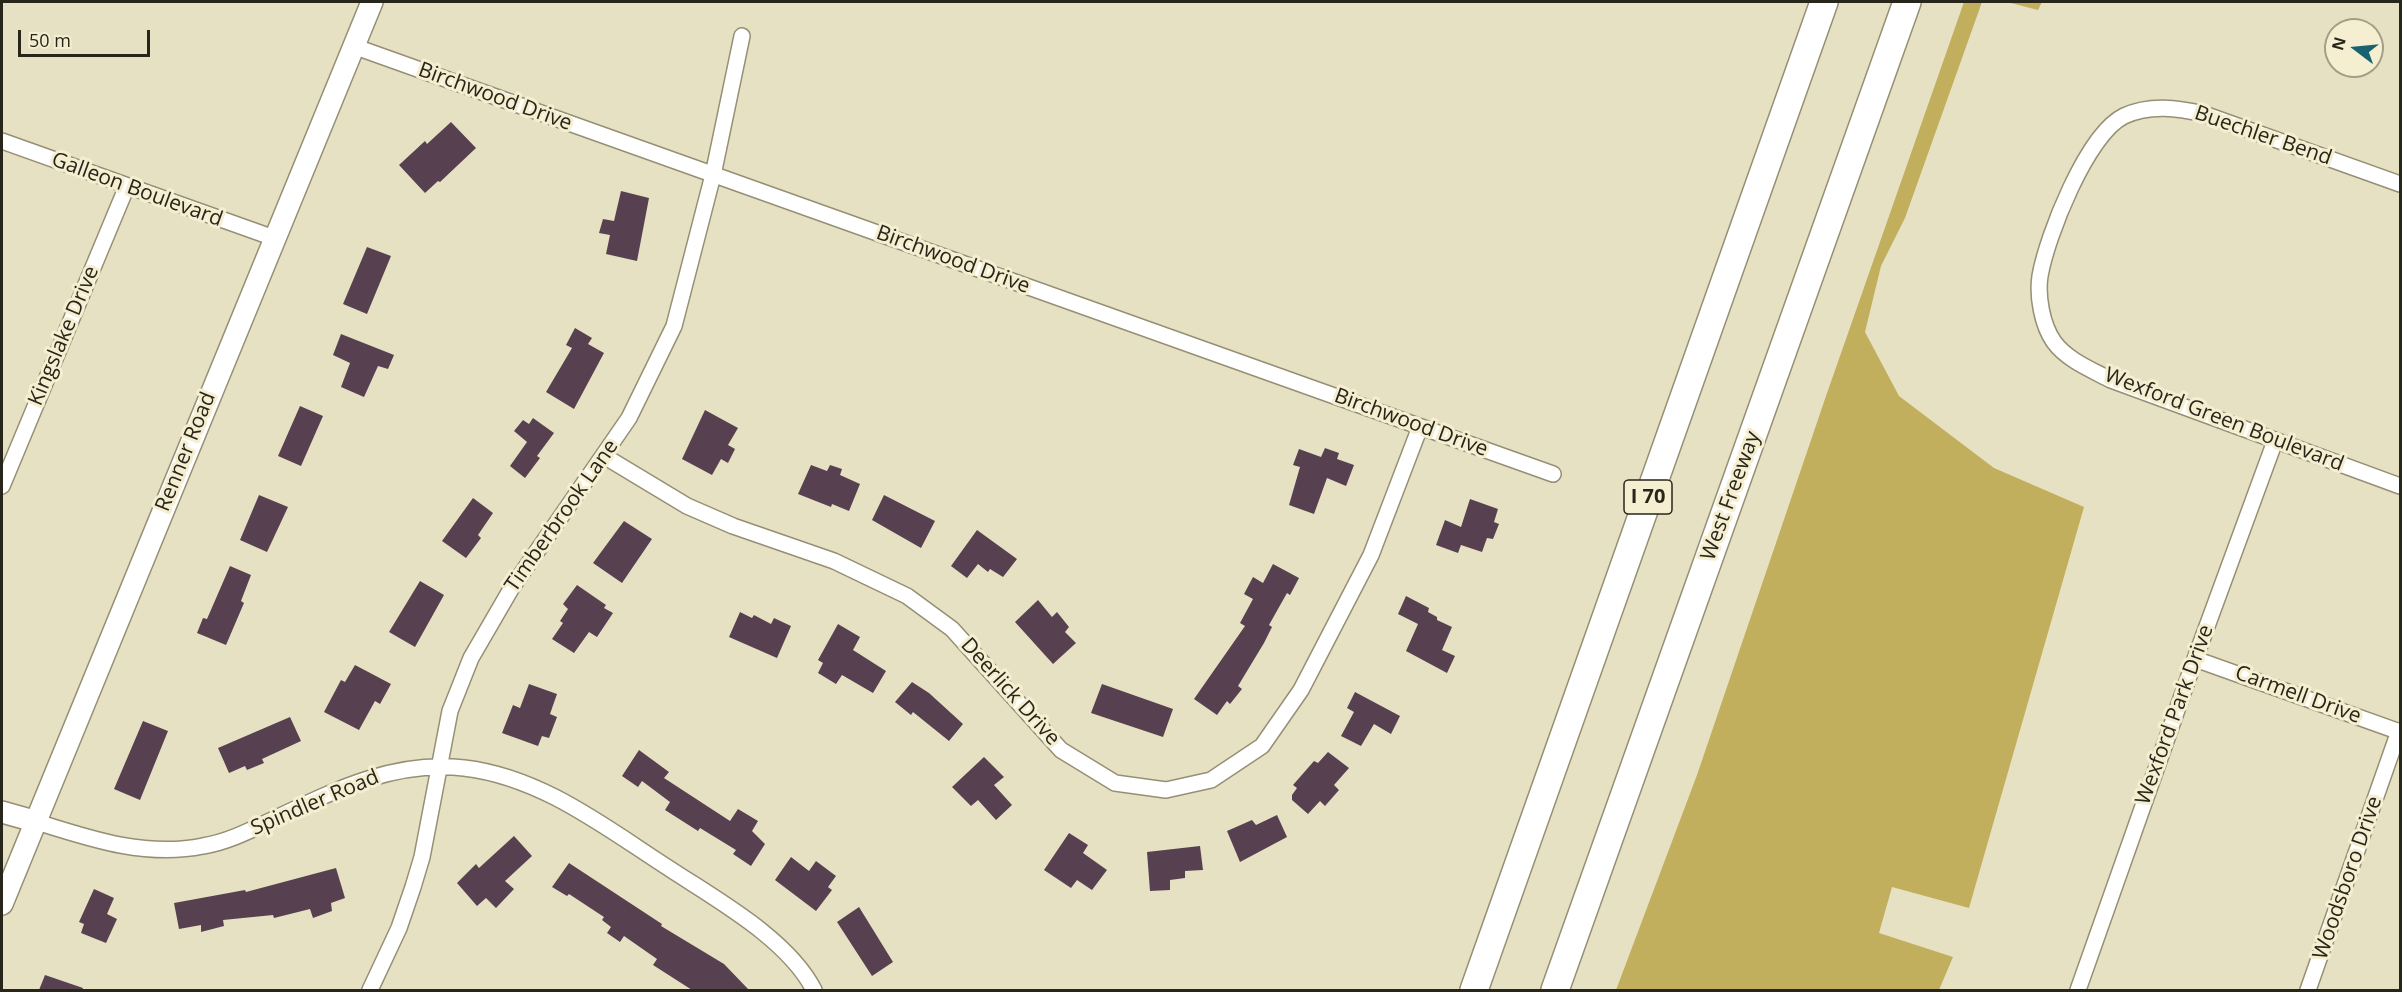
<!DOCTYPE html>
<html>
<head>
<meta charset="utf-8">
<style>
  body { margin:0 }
  #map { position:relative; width:2402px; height:992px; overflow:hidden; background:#e7e1c4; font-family:"Open Sans",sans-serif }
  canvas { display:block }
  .frame { position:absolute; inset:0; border:3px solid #28261b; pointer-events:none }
  .north { position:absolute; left:2324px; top:18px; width:60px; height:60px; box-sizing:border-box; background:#f5eed1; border:2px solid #a39e88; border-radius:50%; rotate:286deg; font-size:16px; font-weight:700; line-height:24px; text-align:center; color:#28261b }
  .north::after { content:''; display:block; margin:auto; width:21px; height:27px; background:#196370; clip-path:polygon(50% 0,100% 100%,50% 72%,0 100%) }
  .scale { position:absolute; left:18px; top:30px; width:132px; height:27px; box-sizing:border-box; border:3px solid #28261b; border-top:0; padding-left:8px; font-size:18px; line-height:21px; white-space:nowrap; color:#28261b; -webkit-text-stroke:4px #f5eed1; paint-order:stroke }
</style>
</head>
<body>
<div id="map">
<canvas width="2402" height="992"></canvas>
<div class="frame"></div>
<div class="north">N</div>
<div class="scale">50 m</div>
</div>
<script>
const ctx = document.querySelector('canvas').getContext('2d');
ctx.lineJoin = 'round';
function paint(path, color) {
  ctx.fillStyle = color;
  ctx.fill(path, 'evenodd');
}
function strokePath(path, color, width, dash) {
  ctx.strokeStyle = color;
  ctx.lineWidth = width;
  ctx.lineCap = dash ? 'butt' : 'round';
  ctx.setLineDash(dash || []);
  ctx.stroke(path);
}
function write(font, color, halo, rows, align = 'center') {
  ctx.font = font + ' "Open Sans",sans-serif';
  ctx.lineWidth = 6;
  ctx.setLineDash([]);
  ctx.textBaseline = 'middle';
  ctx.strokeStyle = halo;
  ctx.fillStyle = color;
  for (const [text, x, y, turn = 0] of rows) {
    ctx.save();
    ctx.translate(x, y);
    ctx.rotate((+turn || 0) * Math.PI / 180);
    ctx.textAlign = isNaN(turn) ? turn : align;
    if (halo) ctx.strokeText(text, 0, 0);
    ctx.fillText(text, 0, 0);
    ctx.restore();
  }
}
paint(new Path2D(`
  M1964 2H1982L1905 218 1881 266 1865 332 1899 396 1994 468 2084 507 1969 908 1892 887 1879 933 1953 957 1939 990H1616L1697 775 1826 396Z
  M2007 2H2042L2038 10Z`), '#c1af5d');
paint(new Path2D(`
  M451 122 476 148 440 182 438 181 425 193 399 165 425 141 427 144Z
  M621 191 649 198 637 261 606 254 610 235 599 233 603 219 614 221Z
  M367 247 391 256 367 314 343 304Z
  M575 328 592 338 588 344 604 353 574 409 546 392 572 348 566 345Z
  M341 334 394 355 388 369 378 366 364 397 341 387 350 363 333 355Z
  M300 406 323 416 301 466 278 456Z
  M705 410 738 428 728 445 735 449 728 463 721 459 712 475 682 459Z
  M533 418 554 433 537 456 540 458 525 478 510 466 527 442 514 431 523 420 529 424Z
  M1325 448 1339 453 1337 459 1354 465 1346 486 1327 478 1314 514 1289 505 1300 467 1293 465 1299 449 1321 457Z
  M811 465 827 471 830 465 842 469 840 475 860 484 849 511 832 504 831 507 798 494Z
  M259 495 288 507 267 552 240 540Z
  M884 495 935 521 921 548 872 520Z
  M473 498 493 513 478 535 481 538 466 558 442 541Z
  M1470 499 1498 509 1494 522 1499 524 1493 539 1487 538 1482 552 1461 545 1458 553 1436 545 1445 520 1461 527Z
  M624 521 652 539 622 583 593 563Z
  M977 530 1017 559 1003 577 990 569 988 572 978 564 967 578 951 566Z
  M1273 564 1299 578 1290 595 1287 593 1269 625 1272 627 1264 643 1238 686 1242 689 1230 704 1227 701 1217 715 1194 699 1245 626 1240 623 1253 599 1244 594 1253 577 1263 583Z
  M230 566 251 575 241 601 244 603 226 645 197 633 203 618 207 619Z
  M420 581 444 595 415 647 389 632Z
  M577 585 606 605 604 608 613 613 597 637 589 632 574 653 552 639 563 623 560 621 568 609 563 604Z
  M1406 596 1429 608 1428 612 1437 617V620L1452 627 1442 650 1455 656 1447 673 1406 651 1418 624 1398 614Z
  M1038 600 1052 617 1057 612 1069 627 1065 632 1076 643 1053 664 1015 622Z
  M740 612 752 618 754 615 771 624 774 618 791 626 777 658 729 637Z
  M838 624 860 637 853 650 886 671 873 693 842 675 836 684 818 673 823 663 818 660Z
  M355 665 391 684 380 704 375 701 359 730 324 712 341 680 345 682Z
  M912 682 929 693 963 724 949 741 913 712 911 715 895 702Z
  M529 684 557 694 550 714 557 717 549 738 542 736 538 746 502 733 513 705 520 708Z
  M1102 684 1173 709 1163 737 1091 713Z
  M1355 692 1400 716 1391 734 1374 724 1361 746 1341 736 1354 712 1347 708Z
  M290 717 301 741 262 759 264 763 247 770 245 766 229 773 218 748Z
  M143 721 168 731 140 800 114 789Z
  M639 750 669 772 664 778 730 821 738 809 758 821 752 831 765 844 751 866 733 854 736 850 700 828 698 831 665 810 670 802 642 781 638 787 622 776Z
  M1328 752 1349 768 1334 785 1339 790 1325 806 1320 801 1308 814 1292 800V795L1297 788 1293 785 1314 761 1318 763Z
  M984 757 1004 777 994 785 1012 805 996 820 978 800 971 806 952 787Z
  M1277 815 1287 837 1240 862 1227 831 1252 820 1256 825Z
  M1069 833 1088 845 1083 853 1107 870 1092 890 1077 880 1071 888 1044 870Z
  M514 836 532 856 505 881 514 889 496 908 486 898 477 906 457 883 476 864 479 868Z
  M1200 846 1203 870 1185 871V878L1170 880V890L1150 891 1147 852Z
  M791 857 809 871 816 861 836 876 828 887 832 890 816 911 775 880Z
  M569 863 662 924 661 926 724 964 749 990H692L653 965 657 959 624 936 620 942 607 933 611 927 602 920 604 917 569 894 567 896 552 887Z
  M336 868 345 898 331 903 332 911 313 918 310 909 274 918 273 915 223 920 224 926 201 932V925L179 929 174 903 245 890 246 892Z
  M94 889 114 898 107 914 117 919 106 943 81 933 84 924 79 922Z
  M859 907 893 962 872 976 837 922Z
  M45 975 83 988 82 990H39Z`), '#574151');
const street = new Path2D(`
  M353 46 1553 474
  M2 141 274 238
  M2400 184 2204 114C2178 108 2150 104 2124 116 2087 134 2047 236 2040 276 2037 296 2042 325 2054 342 2067 360 2092 370 2111 380L2400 486
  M604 456 687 506 733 526 834 561 907 596 952 629 1061 750 1115 783 1166 790 1211 780 1262 746 1301 690 1371 555 1420 427
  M2 486 127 186
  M2195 659 2400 732
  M34 821C88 838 145 858 203 846 228 842 251 830 274 819 335 790 395 760 464 768 542 777 606 828 670 869 717 900 788 939 814 990
  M370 990 399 928 413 887 422 857 450 711 471 658 511 589 629 418 674 326 713 175 742 36
  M2078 990 2195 659 2275 441
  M2308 990 2399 731`);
const secondary = new Path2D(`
  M2 812 34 821
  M2 904 372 2`);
const highway = new Path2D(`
  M1474 990 1824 2
  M1555 990 1907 2`);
strokePath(street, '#958f74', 18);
strokePath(secondary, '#958f74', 24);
strokePath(highway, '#958f74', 30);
strokePath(street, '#fff', 15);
strokePath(secondary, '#fff', 21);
strokePath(highway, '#fff', 27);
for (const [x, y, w] of [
  [1648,497,48]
]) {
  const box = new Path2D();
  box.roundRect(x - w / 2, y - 17, w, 34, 4.5);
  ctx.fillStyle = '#f5eed1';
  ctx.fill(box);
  strokePath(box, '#28261b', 1.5);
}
write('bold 20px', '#28261b', null, [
  ["I 70",1648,497]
]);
write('21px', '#28261b', '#f5eed1', [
  ["Birchwood Drive",495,97,20],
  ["Buechler Bend",2263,136,19],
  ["Galleon Boulevard",137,190,20],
  ["Birchwood Drive",953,260,20],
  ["Kingslake Drive",64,336,-67],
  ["Wexford Green Boulevard",2224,420,21],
  ["Birchwood Drive",1411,423,20],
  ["Renner Road",186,452,-68],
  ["West Freeway",1731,496,-70],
  ["Timberbrook Lane",562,516,-55],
  ["Deerlick Drive",1010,692,48],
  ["Carmell Drive",2298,695,20],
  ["Wexford Park Drive",2175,715,-70],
  ["Spindler Road",315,803,-23],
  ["Woodsboro Drive",2348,878,-71]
]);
</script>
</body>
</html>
